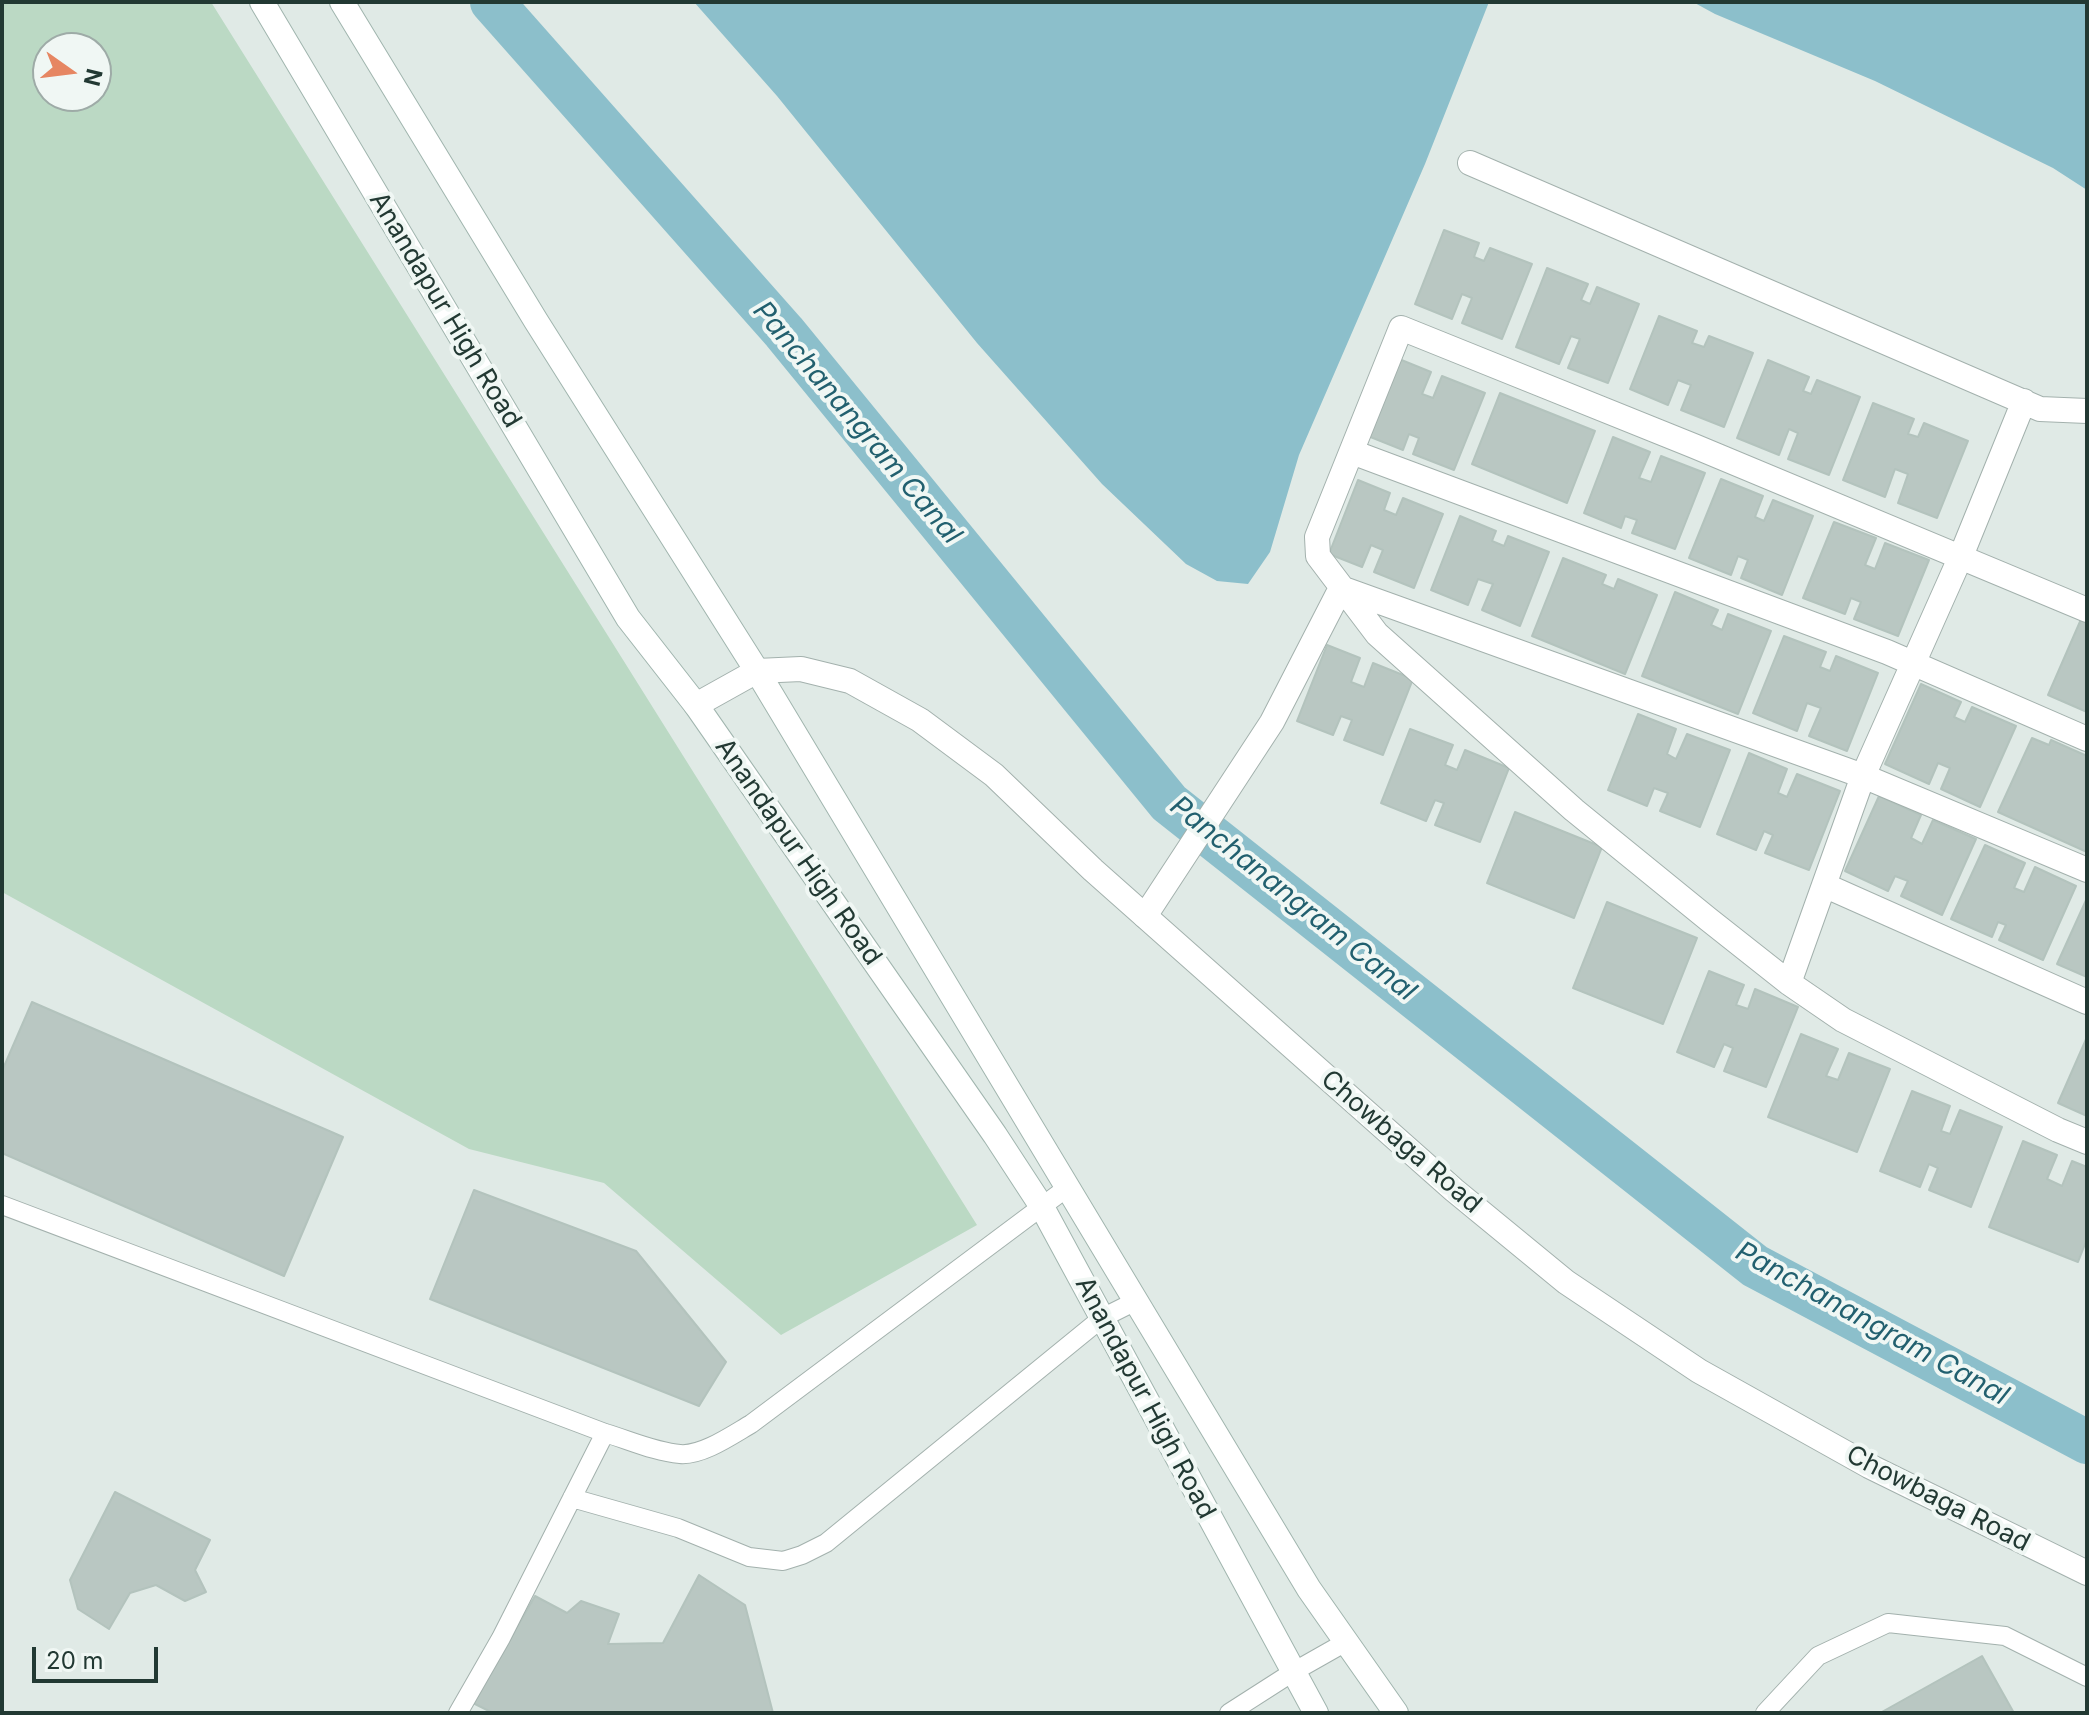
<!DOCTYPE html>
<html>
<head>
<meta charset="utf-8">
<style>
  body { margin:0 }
  #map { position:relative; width:2089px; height:1715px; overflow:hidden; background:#e0eae6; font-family:Inter,sans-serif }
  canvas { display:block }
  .frame { position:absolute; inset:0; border:4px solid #223933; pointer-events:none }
  .north { position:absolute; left:32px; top:32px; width:80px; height:80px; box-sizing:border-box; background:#f0f7f4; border:2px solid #9eaba7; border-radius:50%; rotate:104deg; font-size:22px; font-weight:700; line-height:32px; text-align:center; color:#223933 }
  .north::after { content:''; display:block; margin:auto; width:28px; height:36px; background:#e68662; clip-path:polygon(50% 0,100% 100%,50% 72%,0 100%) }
  .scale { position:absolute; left:32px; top:1647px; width:126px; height:36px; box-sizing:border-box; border:4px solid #223933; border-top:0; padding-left:10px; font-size:24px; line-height:28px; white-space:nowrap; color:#223933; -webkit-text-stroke:6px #f0f7f4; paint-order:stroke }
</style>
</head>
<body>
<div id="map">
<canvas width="2089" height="1715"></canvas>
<div class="frame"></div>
<div class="north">N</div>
<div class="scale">20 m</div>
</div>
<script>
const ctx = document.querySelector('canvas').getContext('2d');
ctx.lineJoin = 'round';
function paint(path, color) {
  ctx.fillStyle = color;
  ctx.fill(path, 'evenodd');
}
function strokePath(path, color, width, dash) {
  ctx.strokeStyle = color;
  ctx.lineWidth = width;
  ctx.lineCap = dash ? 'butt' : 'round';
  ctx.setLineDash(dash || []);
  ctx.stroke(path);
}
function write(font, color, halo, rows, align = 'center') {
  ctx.font = font + ' Inter,sans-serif';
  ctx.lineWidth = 8;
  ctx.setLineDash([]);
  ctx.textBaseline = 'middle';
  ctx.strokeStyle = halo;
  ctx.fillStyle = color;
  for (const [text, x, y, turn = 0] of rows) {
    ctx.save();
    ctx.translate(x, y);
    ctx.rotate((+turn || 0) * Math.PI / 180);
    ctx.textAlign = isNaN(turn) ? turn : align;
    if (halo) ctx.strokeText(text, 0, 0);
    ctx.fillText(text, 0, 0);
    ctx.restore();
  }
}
paint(new Path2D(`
  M2 2H211L977 1225 781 1335 604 1183 469 1149 2 892ZM48 48H96V96H48Z`), '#bbd9c4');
paint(new Path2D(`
  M694 2H1489L1425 164 1299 455 1270 552 1248 584 1217 581 1186 564 1102 484 977 343 777 96Z
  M1693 2H2087V190L2053 168 1875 81 1715 14Z`), '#8cbfcb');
strokePath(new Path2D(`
  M492 2 784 332 1169 803 1755 1266 2087 1442`), '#8cbfcb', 44);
const building = new Path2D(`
  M1444 230 1479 243 1474 257 1484 261 1490 248 1532 264 1502 339 1462 323 1472 298 1462 294 1452 319 1415 304Z
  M1547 268 1588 284 1581 300 1590 304 1597 287 1639 304 1608 383 1568 368 1580 339 1571 336 1559 364 1516 347Z
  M1659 316 1697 331 1692 343 1704 347 1709 336 1753 353 1724 427 1681 410 1691 385 1678 380 1668 405 1630 389Z
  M1399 359 1431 372 1422 394 1433 398 1442 376 1485 393 1454 470 1413 454 1419 438 1409 434 1403 450 1368 436Z
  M1768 360 1809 377 1803 391 1811 394 1817 380 1860 397 1829 475 1788 459 1798 433 1789 429 1779 455 1737 438Z
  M1500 393 1595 431 1567 503 1472 464Z
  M1873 403 1914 419 1908 434 1918 437 1924 423 1968 441 1937 518 1898 503 1908 474 1895 469 1885 497 1843 480Z
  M1613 437 1650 452 1639 478 1651 482 1661 456 1705 473 1675 549 1632 533 1637 520 1625 516 1621 528 1584 513Z
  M1721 479 1763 496 1755 517 1764 521 1773 500 1813 516 1782 595 1741 578 1748 560 1738 556 1731 575 1689 558Z
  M1358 480 1390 493 1384 510 1396 515 1403 498 1443 514 1414 588 1374 572 1383 550 1371 545 1362 567 1329 554Z
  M1460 516 1496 531 1492 541 1504 546 1508 536 1549 552 1520 626 1482 610 1493 584 1478 579 1468 605 1431 590Z
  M1834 522 1876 538 1865 565 1875 569 1885 543 1929 560 1898 636 1854 619 1861 602 1851 598 1845 614 1803 598Z
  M1563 558 1606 575 1602 584 1614 589 1618 579 1657 595 1625 674 1532 636Z
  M1675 592 1718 610 1711 625 1722 630 1728 614 1771 631 1738 714 1642 676Z
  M2082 617 2087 619V712L2048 695Z
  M1784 636 1826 652 1820 667 1830 671 1836 656 1878 673 1847 751 1809 736 1821 708 1807 703 1797 731 1753 713Z
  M1327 645 1360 658 1351 682 1364 687 1373 663 1413 679 1383 755 1344 740 1352 720 1341 716 1333 735 1297 721Z
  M1921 684 1961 702 1954 717 1965 722 1972 707 2016 726 1980 807 1941 789 1950 768 1938 763 1929 784 1885 764Z
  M1638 714 1676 729 1667 754 1676 759 1687 734 1730 750 1700 827 1660 811 1668 793 1654 788 1647 806 1608 790Z
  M1410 729 1453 745 1445 765 1457 770 1465 750 1509 768 1480 842 1435 825 1444 803 1435 800 1426 821 1381 803Z
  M2032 738 2049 745 2051 740 2087 756V852L1998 812Z
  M1749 753 1787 769 1778 793 1787 797 1797 774 1840 791 1809 870 1765 853 1773 835 1764 831 1756 850 1717 834Z
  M1879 796 1921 815 1911 838 1922 844 1933 820 1976 839 1942 915 1901 896 1908 881 1895 876 1888 891 1845 871Z
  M1515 812 1602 847 1574 918 1487 883Z
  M1985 845 2025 863 2014 888 2024 892 2035 867 2076 886 2043 960 1999 940 2006 925 1998 922 1992 937 1951 919Z
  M2087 898V977L2057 964Z
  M1607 902 1697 938 1663 1024 1573 988Z
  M1709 971 1744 985 1736 1005 1748 1009 1755 989 1798 1007 1766 1087 1724 1071 1733 1048 1724 1044 1714 1067 1677 1052Z
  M32 1002 343 1137 284 1276 2 1153V1071Z
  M1801 1034 1838 1049 1826 1076 1838 1080 1849 1053 1890 1069 1857 1152 1768 1117Z
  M2087 1037V1116L2058 1103Z
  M1912 1091 1950 1106 1941 1131 1950 1134 1960 1110 2002 1127 1971 1207 1929 1190 1938 1168 1929 1164 1920 1187 1880 1171Z
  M2023 1141 2057 1155 2047 1179 2062 1186 2072 1161 2087 1167V1239L2078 1262 1989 1227Z
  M474 1190 636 1251 726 1362 699 1406 430 1299Z
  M115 1492 210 1540 195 1570 206 1592 185 1601 156 1585 130 1593 109 1629 78 1609 70 1580Z
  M699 1575 745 1605 773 1713H493L473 1703 535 1596 567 1613 581 1601 619 1614 608 1644 663 1643Z
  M1982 1656 2014 1713H1880Z`);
paint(building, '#b9c7c2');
strokePath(building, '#b3c3bd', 2);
const service = new Path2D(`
  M2 1205 605 1433C629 1440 655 1452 680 1454 702 1456 732 1435 751 1424L1068 1187
  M572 1498 678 1528 749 1557 783 1561 802 1555 826 1543 1102 1318 1136 1301
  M458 1713 501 1638 605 1433
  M1229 1713 1293 1672 1346 1642
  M1765 1713 1818 1656 1888 1623 2005 1636 2087 1677`);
const minor = new Path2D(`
  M1470 163 2040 409 2087 411
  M1352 452 1887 652 2087 739
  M2087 610 1694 446 1401 328 1317 537 1318 556 1377 634 1574 810 1708 919 1789 983 1843 1020 2058 1130 2087 1142
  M1824 885 2087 1002
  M1145 916 1272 722 1341 588 1863 776 2087 870
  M1789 983 1863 776 1961 556 2024 401`);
const tertiary = new Path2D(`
  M696 705 757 671 801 669 850 681 920 720 994 775 1093 870 1252 1011 1454 1190 1566 1282 1699 1371 1869 1466 2087 1573`);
const secondary = new Path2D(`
  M262 2 628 618 696 705 995 1135 1042 1207 1316 1713
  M342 2 536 321 757 671 1309 1589 1396 1713`);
strokePath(service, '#a3b1ad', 20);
strokePath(minor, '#a3b1ad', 26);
strokePath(tertiary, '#a3b1ad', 26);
strokePath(secondary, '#a0b5ae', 26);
strokePath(service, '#fff', 18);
strokePath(minor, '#fff', 24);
strokePath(tertiary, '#fff', 24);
strokePath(secondary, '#fff', 24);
write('26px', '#223933', '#f0f7f4', [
  ["Anandapur High Road",445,310,59],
  ["Anandapur High Road",798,852,55],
  ["Chowbaga Road",1401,1142,41],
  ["Anandapur High Road",1145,1398,62],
  ["Chowbaga Road",1938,1499,27]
]);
write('italic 28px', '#22606f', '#f0f7f4', [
  ["Panchanangram Canal",857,423,50],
  ["Panchanangram Canal",1293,899,39],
  ["Panchanangram Canal",1872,1324,29]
]);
</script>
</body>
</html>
